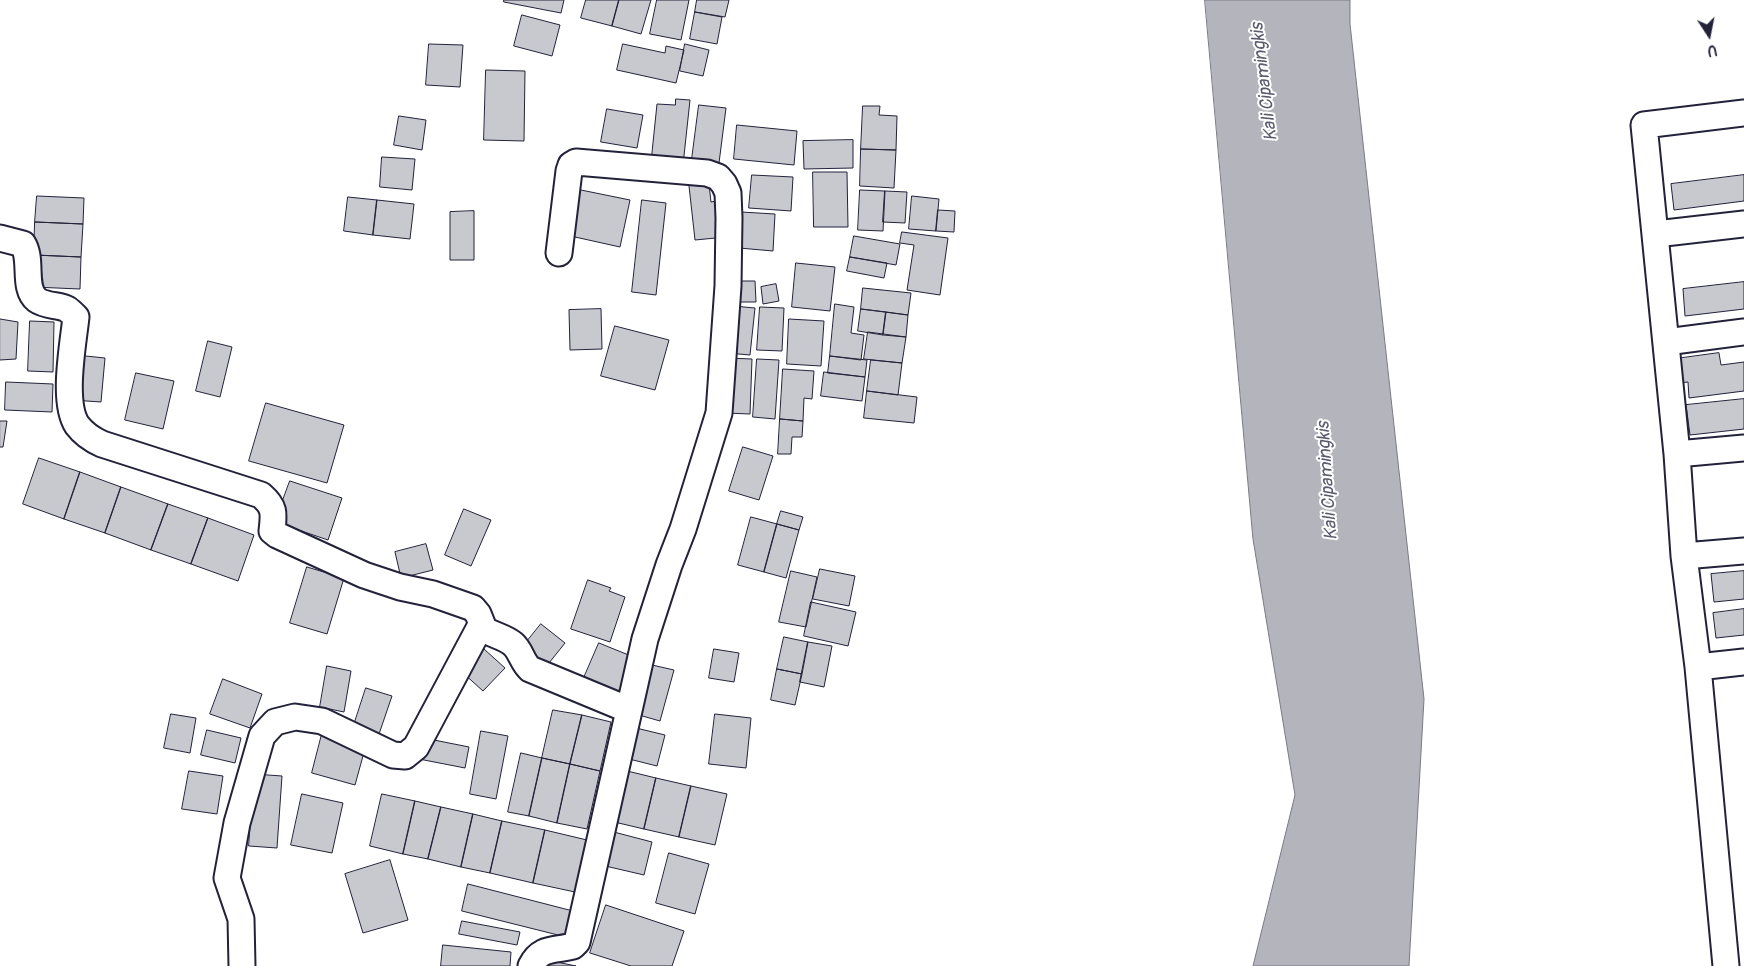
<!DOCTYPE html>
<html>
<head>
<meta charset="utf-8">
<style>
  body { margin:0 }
  #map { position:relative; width:1744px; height:966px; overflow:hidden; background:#fff; font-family:Pangolin,sans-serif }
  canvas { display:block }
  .north { position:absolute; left:1684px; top:10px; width:50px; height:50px; -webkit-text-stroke:4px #fff; paint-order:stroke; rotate:169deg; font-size:14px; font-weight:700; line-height:20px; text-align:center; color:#22223b }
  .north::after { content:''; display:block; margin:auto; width:18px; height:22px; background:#22223b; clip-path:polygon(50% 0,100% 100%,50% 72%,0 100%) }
</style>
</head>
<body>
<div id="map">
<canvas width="1744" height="966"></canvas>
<div class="north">U</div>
</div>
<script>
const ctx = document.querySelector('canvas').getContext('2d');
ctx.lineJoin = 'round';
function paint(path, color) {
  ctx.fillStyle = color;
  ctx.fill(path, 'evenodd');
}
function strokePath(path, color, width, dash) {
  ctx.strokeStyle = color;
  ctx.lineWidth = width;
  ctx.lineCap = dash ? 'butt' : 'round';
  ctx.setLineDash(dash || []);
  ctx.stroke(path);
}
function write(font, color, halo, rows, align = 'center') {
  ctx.font = font + ' Pangolin,sans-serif';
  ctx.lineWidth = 4;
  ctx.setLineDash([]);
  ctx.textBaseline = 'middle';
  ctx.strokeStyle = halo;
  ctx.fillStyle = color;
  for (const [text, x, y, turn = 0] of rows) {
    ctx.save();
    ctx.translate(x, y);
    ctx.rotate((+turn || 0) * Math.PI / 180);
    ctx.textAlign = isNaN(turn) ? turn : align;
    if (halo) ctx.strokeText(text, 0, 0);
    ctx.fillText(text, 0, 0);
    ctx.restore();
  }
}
const water = new Path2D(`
  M1205 0H1350V24L1424 699 1409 966H1253L1295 795 1253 539Z`);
paint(water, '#b4b4bc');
strokePath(water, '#7a7a88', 1);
const building = new Path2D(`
  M504 0H564L561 13 504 2Z
  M586 0H619L612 26 581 18Z
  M619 0H651L641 34 612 26Z
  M657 0H689L681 40 650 34Z
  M697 0H729L725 17 695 12Z
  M695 12 722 17 717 44 690 39Z
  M522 15 560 25 552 56 514 46Z
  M429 44 463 45 460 87 426 85Z
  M623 44 665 53 666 46 684 50 676 83 617 70Z
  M685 44 709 50 703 76 680 71Z
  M486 70 525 71 524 141 484 140Z
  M676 99 690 100 683 165 651 162 657 104 675 105Z
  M699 105 726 108 719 163 692 159Z
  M863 106H880L879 115 897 116 896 150 861 149Z
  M607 109 643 115 637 148 601 142Z
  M399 116 426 120 422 150 394 145Z
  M737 125 797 131 794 165 734 159Z
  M853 140V168L804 169 803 141Z
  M861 149 896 150 894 188 860 186Z
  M382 157 415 159 412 190 380 187Z
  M813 172H847L848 227H814Z
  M752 175 793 177 791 211 749 208Z
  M1744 175V201L1674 210 1671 184Z
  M709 184 711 202 722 200 726 237 695 240 689 186Z
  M576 189 630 200 620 247 566 235Z
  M860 190 885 191 883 231 858 230Z
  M885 191 907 192 905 223 883 222Z
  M37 196 84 198 83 224 35 222Z
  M912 196 939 199 936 231 909 229Z
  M348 197 377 200 373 235 344 231Z
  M377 200 414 204 410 239 373 235Z
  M642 200 666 203 656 295 632 292Z
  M938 210 955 211 954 232 936 231Z
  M474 211V260H450V212Z
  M741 212 775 214 773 251 739 248Z
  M35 222 83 224 81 257 34 255Z
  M902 232 948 238 940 295 907 290 914 245 900 243Z
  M854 236 900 244 896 265 850 257Z
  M34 255 81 257 80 289 33 287Z
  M850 257 887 263 884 278 847 271Z
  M796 263 835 267 830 311 792 307Z
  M735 281H755L756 302H735Z
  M1744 282V309L1685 316 1683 289Z
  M776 284 779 301 763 304 761 287Z
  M863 288 911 293 908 315 861 309Z
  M835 304 854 307 851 333 864 335 861 360 830 356Z
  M733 306 755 308 750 355 728 353Z
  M760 307 784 308 782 351 757 350Z
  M601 309 602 349 570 350 569 310Z
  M861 309 886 312 883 335 858 331Z
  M886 312 908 315 906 337 883 335Z
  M0 319 18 322 16 359 0 360Z
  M789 319 824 321 821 366 787 364Z
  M30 321 54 322 53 372 28 371Z
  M615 326 669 340 655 390 601 376Z
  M868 332 906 337 902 363 864 359Z
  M208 341 232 347 220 397 196 391Z
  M1719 353 1721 365 1744 362V391L1689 398 1688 382 1678 383 1675 359Z
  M76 355 105 358 101 402 72 400Z
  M830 356 867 360 865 377 828 373Z
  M727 358 752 359 750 414 725 413Z
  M757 359 779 360 775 419 753 417Z
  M871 360 902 363 898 395 867 391Z
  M783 369 814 371 812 399 804 398 803 421 780 419Z
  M824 372 865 377 862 401 821 396Z
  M136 373 174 381 163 429 125 420Z
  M6 382 53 384 52 412 5 410Z
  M867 391 917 397 914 423 864 418Z
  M1744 399V429L1690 435 1686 405Z
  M266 403 344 425 327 483 249 461Z
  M780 419 803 421 802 437H792L791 454H778Z
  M0 421H7L3 447H0Z
  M743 447 773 456 759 500 729 491Z
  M39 458 80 472 64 519 23 504Z
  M80 472 121 487 105 533 64 519Z
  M290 481 342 498 328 540 275 522Z
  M121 487 168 504 151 550 105 533Z
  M168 504 208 518 191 564 151 550Z
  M464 509 491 520 471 566 445 555Z
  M781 511 803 517 799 530 777 524Z
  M751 517 777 524 764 572 738 565Z
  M208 518 254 535 238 581 191 564Z
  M777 524 799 530 786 578 764 572Z
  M426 544 433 570 401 578 395 552Z
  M307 567 344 578 327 634 290 623Z
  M820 569 855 576 849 606 813 599Z
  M791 571 817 577 806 627 779 622Z
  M1744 571V599L1714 602 1711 574Z
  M588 580 611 588 609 591 625 597 610 642 571 629Z
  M811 602 856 612 848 646 804 636Z
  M1744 609V635L1716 638 1713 613Z
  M541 624 565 643 545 668 521 649Z
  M784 637 808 642 802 674 777 669Z
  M808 642 832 646 824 687 800 682Z
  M599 643 636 658 619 696 583 680Z
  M484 649 505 668 483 691 462 672Z
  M714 649 739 653 734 682 709 678Z
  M652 665 674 670 660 721 639 715Z
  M327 666 351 671 344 712 320 707Z
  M777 669 802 674 795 705 771 700Z
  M223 679 262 694 250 728 210 714Z
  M366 688 392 696 378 737 353 728Z
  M553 710 582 715 570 764 542 758Z
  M171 714 196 718 190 753 164 748Z
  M715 714 751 718 746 768 709 764Z
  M582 715 611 722 600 771 570 764Z
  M632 727 665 735 657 766 625 758Z
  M207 730 241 738 235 763 201 755Z
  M481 731 508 736 496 799 470 794Z
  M322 734 366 745 355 785 312 773Z
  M424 738 469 747 465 768 419 759Z
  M521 753 542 758 529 816 508 812Z
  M542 758 570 764 557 823 529 816Z
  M570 764 600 771 587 829 557 823Z
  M623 770 656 778 644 829 610 821Z
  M189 771 223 776 217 814 182 809Z
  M254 774 282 776 277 848 249 846Z
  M656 778 691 786 679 837 644 829Z
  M691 786 727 794 715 845 679 837Z
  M302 794 343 803 332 853 291 845Z
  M382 794 415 801 403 854 370 846Z
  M415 801 441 807 428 859 403 854Z
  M441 807 473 814 461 867 428 859Z
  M473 814 502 821 490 873 461 867Z
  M502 821 545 830 533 883 490 873Z
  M545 830 587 840 575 892 533 883Z
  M610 831 652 842 644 875 601 865Z
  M669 853 709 864 695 914 656 903Z
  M390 860 408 920 363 933 345 874Z
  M468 884 573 911 566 937 462 911Z
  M606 905 684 931 672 966H631L590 953Z
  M462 921 520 932 517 945 459 934Z
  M443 945 511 952 510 966H441Z
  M537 958 576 966H536Z`);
paint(building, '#c8c8cf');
strokePath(building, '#22223b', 1);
const minor = new Path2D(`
  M1656 234 1744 224
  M0 238 23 244C33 260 22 288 37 300 45 306 60 305 67 309 70 311 74 315 76 317 73 345 62 402 77 425 83 433 93 440 102 444L261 495C275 507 274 513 272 531L277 535 364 575 400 587 433 594 473 608 478 614 484 629C492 635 505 637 513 644 521 651 522 662 530 669L629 710
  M1666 342 1744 332
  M1677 454 1744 448
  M1684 556 1744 551
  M1698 667 1744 662
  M242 966 241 919 227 878 237 823 262 736 275 722 295 717 322 721 393 755 405 756 416 747 481 625
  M531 966C541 946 555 951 573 946L577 942 645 639 669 565 683 529 719 413 728 286 729 218 728 193 724 184 718 177 707 173 576 162 571 165 569 171 559 253
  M1726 966 1698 667 1684 556 1677 454 1644 125 1744 113`);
strokePath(minor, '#22223b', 29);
strokePath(minor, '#fff', 25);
write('italic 18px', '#5c5c6f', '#fff', [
  ["Kali Cipamingkis",1265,82,-97],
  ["Kali Cipamingkis",1328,481,-94]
]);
</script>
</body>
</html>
